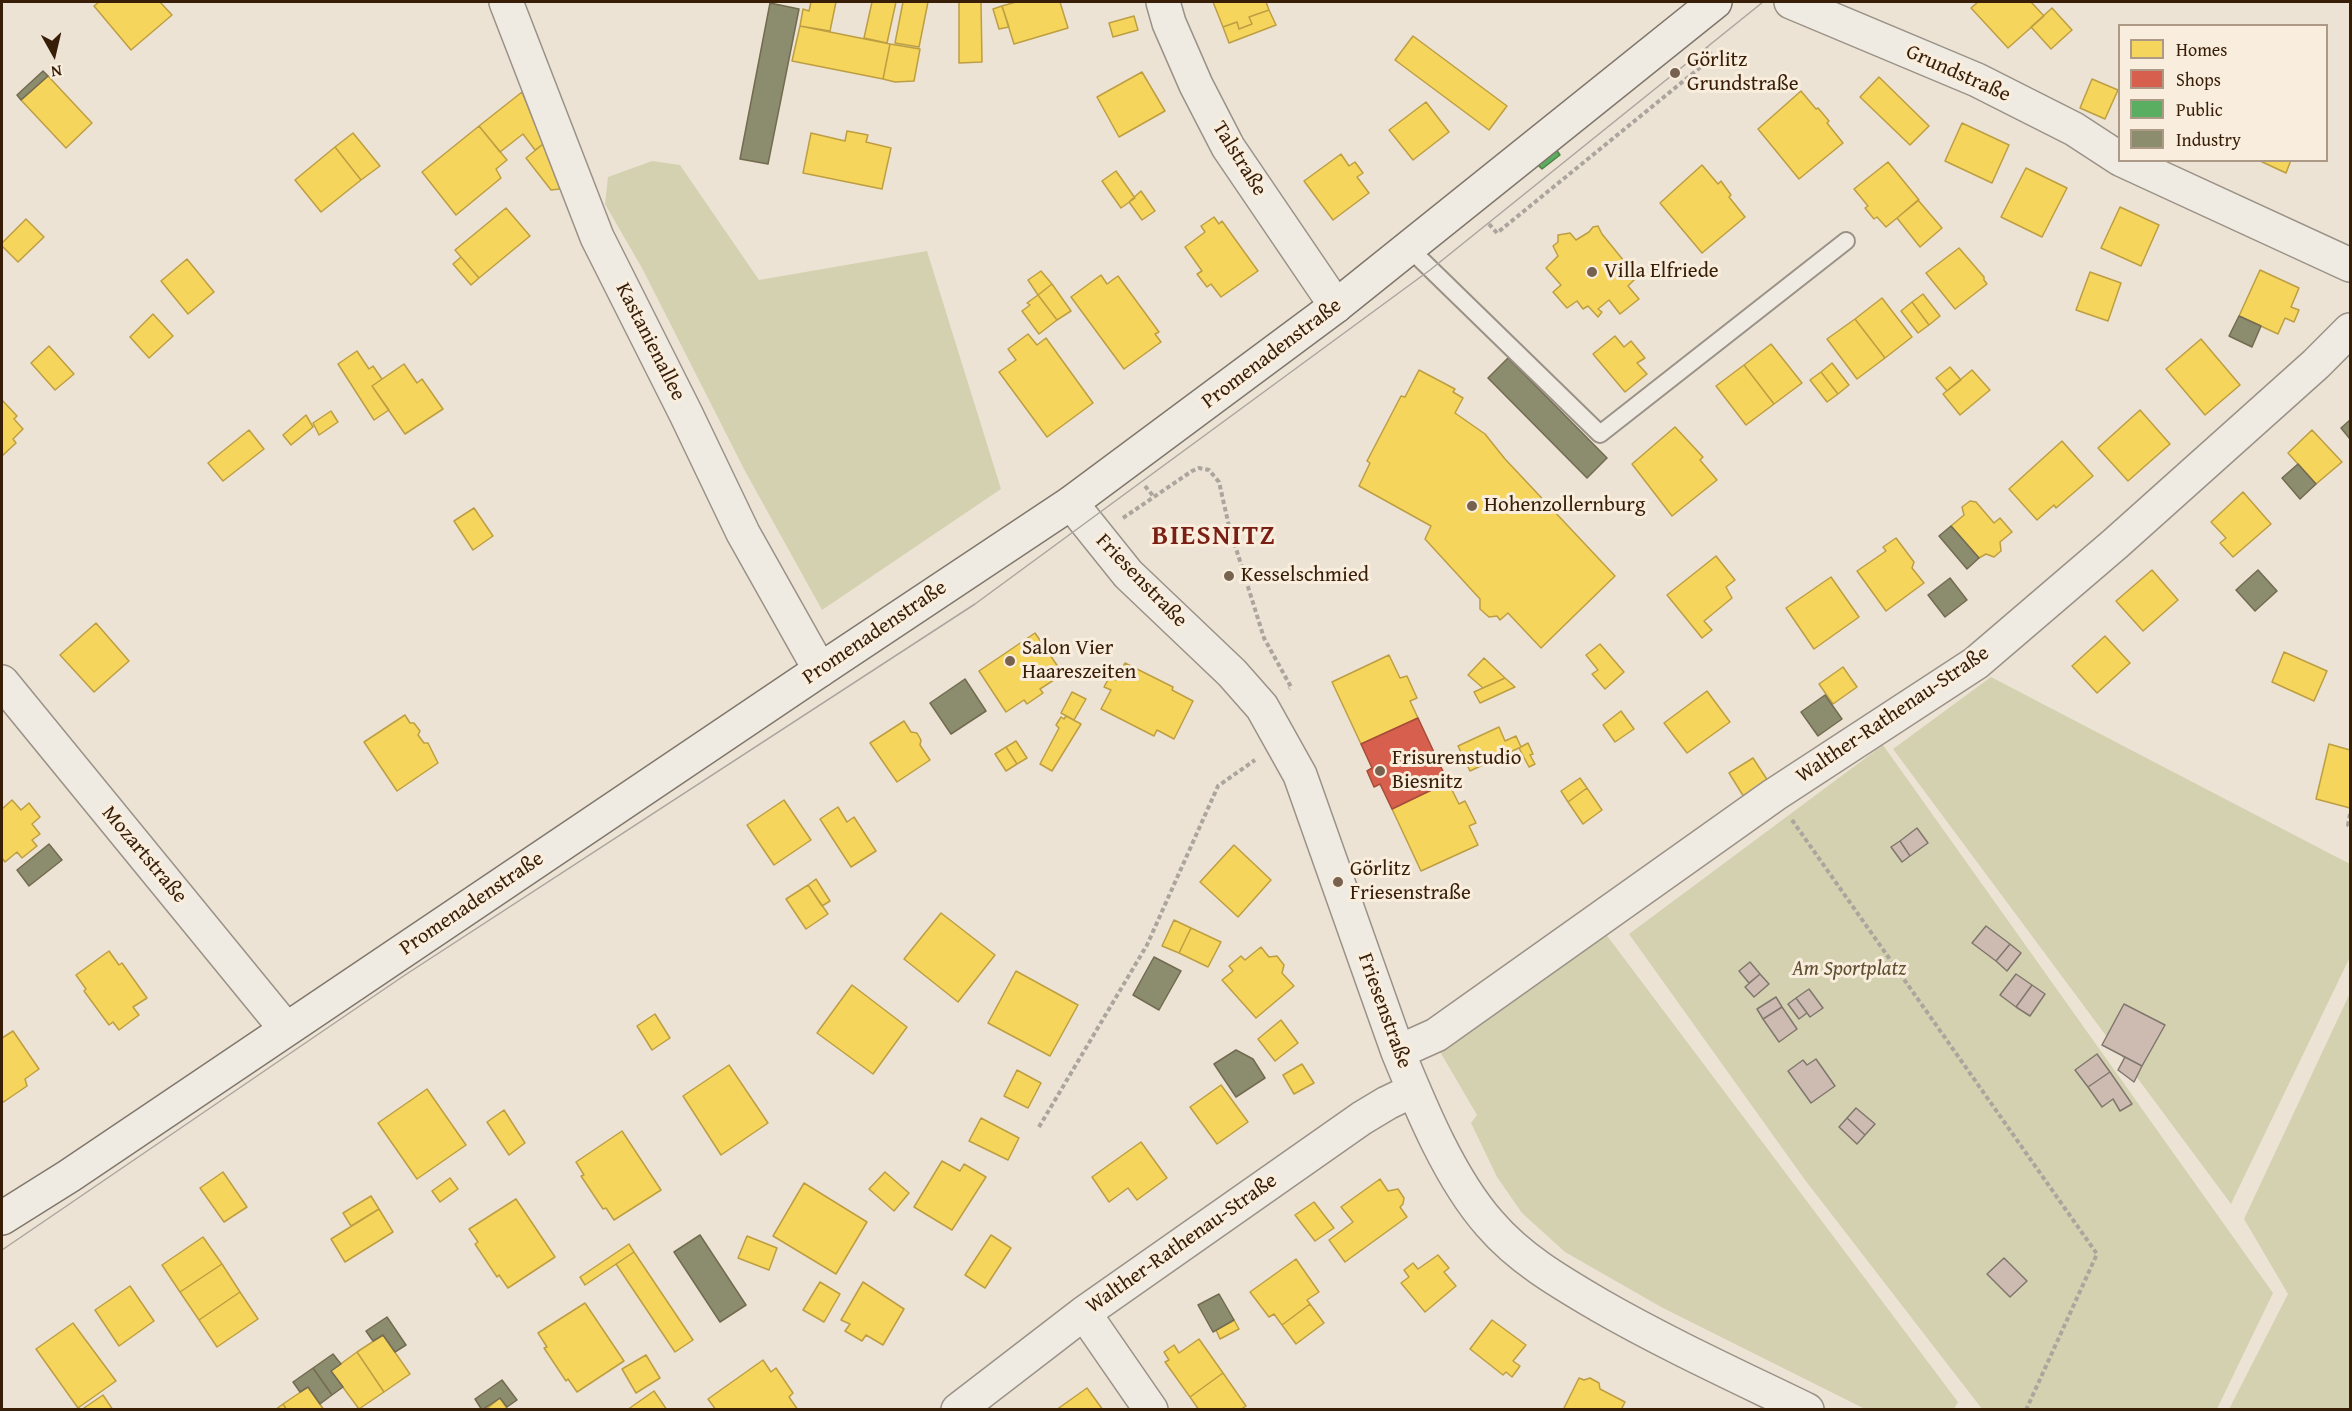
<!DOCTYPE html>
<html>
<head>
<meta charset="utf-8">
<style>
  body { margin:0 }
  #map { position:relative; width:2352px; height:1411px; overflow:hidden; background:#ece3d5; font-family:"Gentium Book Plus",serif }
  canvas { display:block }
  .frame { position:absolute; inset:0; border:3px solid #381d07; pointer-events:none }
  .legend { position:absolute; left:2118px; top:24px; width:210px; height:138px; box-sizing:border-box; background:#f9eedd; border:2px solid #ac9a87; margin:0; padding:8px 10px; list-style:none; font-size:18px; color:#381d07 }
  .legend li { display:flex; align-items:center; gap:12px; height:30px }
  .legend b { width:30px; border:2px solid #ac9a87 }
  .north { position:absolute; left:24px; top:24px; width:60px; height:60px; -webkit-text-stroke:4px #f9eedd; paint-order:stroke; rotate:172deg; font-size:16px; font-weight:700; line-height:24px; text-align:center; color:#381d07 }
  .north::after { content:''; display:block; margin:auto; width:21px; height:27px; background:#381d07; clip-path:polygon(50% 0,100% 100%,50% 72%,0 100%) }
</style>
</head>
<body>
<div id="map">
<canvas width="2352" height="1411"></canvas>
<div class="frame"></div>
<ul class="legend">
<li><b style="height:16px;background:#f6d55c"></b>Homes</li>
<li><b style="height:16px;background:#d6604d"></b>Shops</li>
<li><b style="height:16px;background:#5aae61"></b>Public</li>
<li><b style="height:16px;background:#8c8c6e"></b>Industry</li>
</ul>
<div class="north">N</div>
</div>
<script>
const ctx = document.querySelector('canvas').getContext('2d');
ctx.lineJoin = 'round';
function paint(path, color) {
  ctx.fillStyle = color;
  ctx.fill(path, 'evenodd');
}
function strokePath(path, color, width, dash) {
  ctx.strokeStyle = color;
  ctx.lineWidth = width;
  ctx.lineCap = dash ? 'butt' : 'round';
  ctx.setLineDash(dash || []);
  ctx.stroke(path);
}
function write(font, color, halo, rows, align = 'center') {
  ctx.font = font + ' "Gentium Book Plus",serif';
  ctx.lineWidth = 6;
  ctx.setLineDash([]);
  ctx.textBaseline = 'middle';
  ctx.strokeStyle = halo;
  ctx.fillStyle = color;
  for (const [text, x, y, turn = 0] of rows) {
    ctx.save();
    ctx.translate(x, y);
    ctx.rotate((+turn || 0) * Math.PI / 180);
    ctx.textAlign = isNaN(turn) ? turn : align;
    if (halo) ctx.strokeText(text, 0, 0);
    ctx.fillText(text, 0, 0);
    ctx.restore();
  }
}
paint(new Path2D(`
  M652 161 680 165 759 280 927 251 1001 489 822 610 745 471 642 268 605 204 608 177Z
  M1991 677 2350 864V957L2231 1204 1893 749Z
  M1883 745 2273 1293 2217 1409H1982L1805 1180 1629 934Z
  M1605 933 1958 1402 1954 1409H1865L1661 1307 1565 1252 1522 1213 1497 1177 1471 1123 1477 1115 1439 1050Z
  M2350 993V1409H2229L2288 1294 2244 1219Z`), '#d4d1b1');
const homes = new Path2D(`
  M99 2H160L172 15 131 50 94 6Z
  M811 2H836L830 31 800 26 803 9 809 11Z
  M872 2H896L887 43 864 38Z
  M903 2H928L919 47 895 43Z
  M959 2H981L982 62 959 63Z
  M1016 2H1060L1068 28 1014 44 1002 6Z
  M1213 2H1266L1269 10 1249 17 1252 24 1239 29 1237 22 1223 27Z
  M1978 2H2031L2044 16 2008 48 1971 8Z
  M1002 6 1009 27 999 29 993 9Z
  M2052 8 2072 30 2051 49 2031 27Z
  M1269 10 1276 25 1229 43 1223 27 1237 22 1239 29 1252 24 1249 17Z
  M1134 16 1138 30 1113 37 1109 23Z
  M800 26 890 44 883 79 792 61Z
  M1413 36 1507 106 1489 130 1395 60Z
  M890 44 920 49 914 81 895 82 883 79Z
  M1142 72 1165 111 1119 137 1097 97Z
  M48 76 92 123 66 148 21 100Z
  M1879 77 1929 126 1910 145 1860 97Z
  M2092 79 2118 90 2105 119 2080 108Z
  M1801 91 1816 109 1818 108 1829 121 1827 123 1843 143 1799 179 1758 129Z
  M522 92 543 144 535 150 523 134 500 152 479 126Z
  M1426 102 1449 132 1413 160 1389 130Z
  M1962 123 2009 145 1992 183 1945 161Z
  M479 126 507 160 496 169 501 178 456 215 422 172Z
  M847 131 868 135 866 142 891 148 882 189 803 173 811 133 845 141Z
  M353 133 380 166 361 180 335 147Z
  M543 144 560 189 551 190 526 158Z
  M335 147 361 180 321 212 295 180Z
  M1341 154 1349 166 1355 162 1363 173 1357 177 1369 193 1333 220 1304 181Z
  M2258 160H2291L2286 173Z
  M1888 162 1919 200 1886 227 1877 217 1874 219 1865 208 1868 206 1854 189Z
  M1702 165 1718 184 1721 181 1731 195 1729 197 1745 217 1702 253 1660 203Z
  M2026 168 2067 188 2042 237 2001 217Z
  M1116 171 1135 198 1121 208 1102 181Z
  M1141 191 1155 211 1142 220 1129 202Z
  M1918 200 1942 228 1920 247 1897 218Z
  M2120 207 2159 225 2141 266 2101 248Z
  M506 208 530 236 479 278 455 250Z
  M1214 217 1219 224 1222 221 1258 271 1221 297 1211 284 1207 287 1197 274 1202 271 1185 247 1205 232 1201 226Z
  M26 219 44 237 18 262 2 246V243Z
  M1598 226 1602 234 1637 277 1628 286 1639 299 1620 314 1609 300 1598 309 1602 312 1598 317 1588 306 1583 309 1577 301 1567 308 1553 292 1561 285 1546 268 1558 256 1553 246 1558 242V235L1570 233 1576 240 1589 232 1593 227Z
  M1959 248 1984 277V280L1987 284 1955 309 1926 273Z
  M461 257 479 278 471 285 453 264Z
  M187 259 214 292 188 314 161 281Z
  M2260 270 2299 288 2291 307 2299 310 2294 322 2285 318 2278 334 2239 316Z
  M1041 271 1052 284 1038 295 1028 280Z
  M2090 272 2121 283 2108 321 2076 310Z
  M1101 275 1107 284 1118 276 1159 332 1155 334 1161 342 1124 369 1071 297Z
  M1052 284 1071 311 1057 320 1038 295Z
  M1923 294 1940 316 1929 325 1912 302Z
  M1038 295 1057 320 1039 334 1022 311 1030 305 1027 303Z
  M1882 298 1912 337 1885 358 1855 319Z
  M1912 302 1929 325 1918 333 1901 311Z
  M153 314 173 336 149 358 130 337Z
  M1855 319 1885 358 1857 379 1827 339Z
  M1028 334 1037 345 1046 338 1093 403 1047 437 999 372 1016 360 1008 349Z
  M1615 336 1624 347 1631 341 1645 358 1637 363 1647 374 1625 392 1593 354Z
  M2201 339 2240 385 2205 415 2166 369Z
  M1771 344 1802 383 1774 404 1744 365Z
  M49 346 74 374 55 390 31 363Z
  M357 351 369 369 373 366 382 379 372 386 389 410 374 420 338 364Z
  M1832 363 1849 385 1838 394 1821 372Z
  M404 364 417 383 422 379 443 409 405 434 372 386Z
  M1744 365 1774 404 1746 425 1716 386Z
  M1950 367 1961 380 1947 391 1936 378Z
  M1419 370 1455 389 1453 392 1463 398 1455 413 1485 434 1505 459 1615 576 1541 648 1508 613 1500 620 1497 616 1489 617 1480 609V599L1425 539 1431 526 1359 486 1370 463 1367 461 1401 396 1405 397Z
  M1972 370 1990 390 1960 415 1943 394Z
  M1821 372 1838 394 1827 402 1810 380Z
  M2 400 17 416 14 419 23 429 13 439 16 443 2 456Z
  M2140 410 2170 444 2128 481 2098 448Z
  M331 411 338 422 319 435 313 423Z
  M306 415 313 427 291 445 283 435Z
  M1675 427 1703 457 1700 460 1717 480 1672 516 1632 464Z
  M249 430 264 449 223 481 208 463Z
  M2312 430 2342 462 2316 484 2288 453Z
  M2062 441 2093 476 2056 508 2054 505 2037 520 2009 489Z
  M2243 492 2271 524 2233 557 2220 543 2226 538 2211 522Z
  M1970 501 1976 502 1994 523 2000 518 2012 532 2000 542 2001 551 1994 557 1986 554 1979 558 1951 526 1964 515 1962 507Z
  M474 508 493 536 473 550 454 521Z
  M1896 538 1914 562 1912 568 1924 583 1886 611 1857 571 1886 551 1883 547Z
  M1716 556 1735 580 1726 587 1732 598 1704 621 1712 630 1702 638 1667 595Z
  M2152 570 2178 600 2143 631 2116 601Z
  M1831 577 1859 617 1814 649 1786 608Z
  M96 623 129 661 94 692 60 655Z
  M1035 633 1063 674 1040 689 1043 693 1027 704 1024 700 1006 712 979 671Z
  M2105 636 2130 663 2097 693 2072 666Z
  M1600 644 1624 672 1605 689 1592 674 1598 670 1586 655Z
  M2284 652 2327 671 2314 701 2272 682Z
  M1389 655 1400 678 1407 676 1417 698 1410 701 1418 718 1361 744 1332 682Z
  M1484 658 1505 678 1483 688 1468 675Z
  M1125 663 1173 687 1172 690 1193 701 1174 739 1157 730 1154 736 1101 709 1111 690 1104 687 1110 676 1116 680Z
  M1843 667 1857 687 1833 704 1819 684Z
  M1505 678 1515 687 1480 703 1474 692Z
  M1707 691 1730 722 1687 753 1664 723Z
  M1072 692 1086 699 1074 720 1061 713Z
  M1621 711 1634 729 1615 742 1603 725Z
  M405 715 410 723H414L420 731 418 735 424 743H428L438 763 397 791 364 742Z
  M1066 716 1081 724 1052 771 1040 764 1059 728 1056 725 1061 717 1064 719Z
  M904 721 911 732 917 733 921 740 920 745 930 760 897 782 870 743Z
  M1499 727 1505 741 1516 736 1521 747 1470 771 1458 746Z
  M1016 741 1027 758 1017 764 1006 747Z
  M1528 743 1533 754 1530 755 1535 764 1529 767 1519 748Z
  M2329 744 2350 750V808L2316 799Z
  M1006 747 1017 764 1006 771 995 754Z
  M1510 752 1513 759 1498 766 1495 759Z
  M1753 758 1768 781 1744 797 1729 773Z
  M1580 778 1587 788 1568 802 1561 791Z
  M1448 782 1459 804 1465 801 1476 823 1469 826 1478 845 1421 871 1392 809Z
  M1587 788 1602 810 1583 824 1568 802Z
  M12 800 21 810 29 803 40 817 32 824 40 834 32 840 37 846 22 858 17 852 5 862 2 858V809Z
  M784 800 811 840 774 865 747 825Z
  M838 807 847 822 854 817 876 851 851 867 820 819Z
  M1234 845 1271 880 1238 917 1200 882Z
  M816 879 830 901 822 906 808 885Z
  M808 885 828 914 806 929 786 899Z
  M941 913 995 955 958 1002 904 959Z
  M1174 920 1191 928 1179 953 1162 946Z
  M1191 928 1221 942 1208 967 1179 953Z
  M1261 947 1269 957 1277 956 1284 965 1282 973 1294 986 1256 1018 1222 980 1233 971 1229 966 1241 956 1245 960Z
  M109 951 119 965 122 963 147 998 133 1007 139 1015 119 1030 113 1022 109 1025 84 991 86 989 76 975Z
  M1016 971 1078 1005 1050 1056 988 1023Z
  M852 985 907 1027 873 1074 817 1033Z
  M655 1014 670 1038 652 1050 637 1026Z
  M1281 1020 1298 1043 1275 1061 1258 1039Z
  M13 1031 39 1069 25 1079 27 1086 2 1103V1038Z
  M1302 1064 1314 1083 1294 1094 1283 1075Z
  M729 1065 768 1123 721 1155 683 1096Z
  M1017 1070 1041 1083 1028 1108 1004 1096Z
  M1221 1085 1248 1122 1217 1144 1190 1107Z
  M427 1089 466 1145 417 1179 378 1123Z
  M504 1110 525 1143 509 1155 487 1122Z
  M981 1118 1019 1138 1008 1160 969 1141Z
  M622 1131 661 1190 614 1220 606 1208 603 1209 581 1176 584 1175 576 1162Z
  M1141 1142 1167 1178 1137 1200 1128 1188 1109 1202 1092 1177Z
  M942 1161 960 1171 964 1164 986 1177 952 1230 914 1207Z
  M223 1172 247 1207 224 1222 200 1188Z
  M885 1172 909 1193 894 1211 869 1189Z
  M450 1178 458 1189 440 1202 432 1191Z
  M1380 1179 1388 1191 1398 1189 1404 1198 1403 1204 1400 1207 1407 1217 1345 1262 1329 1240 1353 1222 1341 1207Z
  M804 1183 867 1222 836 1274 773 1236Z
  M371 1196 379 1209 351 1226 343 1213Z
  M516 1199 555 1257 508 1288 499 1275 497 1277 475 1244 478 1242 469 1229Z
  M1314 1202 1334 1228 1315 1241 1295 1215Z
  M379 1209 393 1232 345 1262 331 1239Z
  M991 1235 1011 1248 985 1288 965 1275Z
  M747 1236 777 1248 769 1270 738 1258Z
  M203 1237 222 1264 180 1292 162 1265Z
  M629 1244 634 1252 585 1285 580 1277Z
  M634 1252 693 1340 675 1352 616 1264Z
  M1438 1255 1449 1268 1444 1272 1456 1286 1425 1312 1401 1283 1409 1277 1404 1270 1413 1263 1418 1269Z
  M1296 1259 1319 1292 1307 1300 1310 1304 1282 1325 1274 1314 1269 1317 1250 1292Z
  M222 1264 240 1292 199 1320 180 1292Z
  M820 1282 840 1294 824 1322 803 1310Z
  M863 1282 904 1309 883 1345 866 1335 862 1341 845 1331 850 1324 841 1320Z
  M130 1286 154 1321 119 1346 95 1310Z
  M240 1292 258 1319 217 1347 199 1320Z
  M585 1303 624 1361 577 1392 568 1379 566 1381 544 1348 547 1347 538 1333Z
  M1310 1304 1324 1323 1296 1344 1282 1325Z
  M1234 1320 1239 1329 1220 1339 1216 1330Z
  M1492 1320 1526 1345 1513 1361 1520 1366 1512 1377 1506 1372 1503 1375 1470 1349Z
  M73 1323 116 1381 78 1408 36 1349Z
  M383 1335 410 1374 384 1392 357 1352Z
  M1199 1339 1223 1373 1190 1397 1165 1362 1169 1360 1164 1352 1174 1345 1179 1353Z
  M357 1352 384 1392 359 1409 331 1371Z
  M646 1355 660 1378 636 1393 622 1369Z
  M763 1360 771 1372 776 1368 793 1393 789 1397 798 1410H716L708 1399Z
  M1223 1373 1246 1406 1240 1410H1199L1190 1397Z
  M1579 1378 1584 1380 1590 1378 1599 1383 1600 1389 1625 1402 1621 1410H1563Z
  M308 1387 324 1410H287L283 1404Z
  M1087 1388 1103 1410H1056Z
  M654 1391 667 1410H627Z
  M103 1395 113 1410H81Z
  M500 1398 508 1410H485Z
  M283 1404 287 1410H275Z`);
paint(homes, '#f6d55c');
strokePath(homes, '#bd9e42', 1.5);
const shops = new Path2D(`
  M1418 718 1448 782 1392 809 1380 784 1374 787 1367 771 1372 768 1361 744Z`);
paint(shops, '#d6604d');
strokePath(shops, '#a74c38', 1.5);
const public = new Path2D(`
  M1556 149 1560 155 1542 169 1537 164Z`);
paint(public, '#5aae61');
strokePath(public, '#508246', 1.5);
const industry = new Path2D(`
  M770 3 799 9 768 164 740 159Z
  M43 71 48 76 21 100 17 95Z
  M2239 316 2261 326 2252 347 2229 336Z
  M1508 358 1607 458 1587 478 1488 378Z
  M2350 420V439L2341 428Z
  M2298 464 2316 484 2300 499 2282 478Z
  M1951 526 1979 558 1967 569 1939 536Z
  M2258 570 2277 591 2255 611 2236 590Z
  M1950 578 1967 600 1945 617 1928 595Z
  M965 679 986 711 951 734 930 703Z
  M1825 695 1842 719 1818 736 1801 712Z
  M49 844 62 860 29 886 17 870Z
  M1154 957 1181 971 1159 1010 1133 995Z
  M1236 1050 1253 1059 1265 1078 1236 1097 1214 1064Z
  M700 1235 746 1305 720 1322 674 1252Z
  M1219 1294 1234 1320 1213 1332 1198 1305Z
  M387 1317 406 1345 395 1352 383 1335 373 1341 366 1331Z
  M333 1354 341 1364 331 1371 343 1387 332 1395 313 1368Z
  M313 1368 332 1395 320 1404 308 1387 300 1392 293 1382Z
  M502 1380 517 1400 507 1407 500 1398 482 1410 475 1399Z`);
paint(industry, '#8c8c6e');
strokePath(industry, '#736b4f', 1.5);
const building = new Path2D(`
  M1917 828 1928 843 1910 856 1900 841Z
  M1900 841 1910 856 1902 862 1891 847Z
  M1986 926 2010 944 1996 961 1972 943Z
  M2010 944 2021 953 2007 971 1996 961Z
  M1750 962 1760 974 1749 983 1739 971Z
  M1760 974 1769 984 1754 997 1745 987Z
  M2016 974 2032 985 2016 1007 2000 995Z
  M2032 985 2045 994 2030 1016 2016 1007Z
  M1809 989 1823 1008 1810 1017 1796 998Z
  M1776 997 1782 1007 1763 1019 1757 1009Z
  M1796 998 1807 1013 1799 1019 1788 1004Z
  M2124 1004 2165 1025 2142 1066 2102 1045Z
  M1782 1007 1797 1029 1779 1042 1763 1019Z
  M2097 1054 2110 1072 2088 1087 2075 1070Z
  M2125 1057 2142 1066 2134 1082 2118 1070Z
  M1816 1059 1835 1086 1811 1103 1788 1071 1803 1060 1807 1065Z
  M2110 1072 2132 1104 2120 1111 2113 1099 2102 1107 2088 1087Z
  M1856 1108 1875 1124 1865 1135 1847 1118Z
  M1847 1118 1865 1135 1857 1144 1839 1127Z
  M2004 1258 2027 1281 2010 1297 1987 1274Z`);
paint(building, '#cdbbb2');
strokePath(building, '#80776c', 1.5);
const service = new Path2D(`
  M1409 248 1600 434 1846 241`);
const minor = new Path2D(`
  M1163 2 1169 23 1196 85 1228 147 1336 306
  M1791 2 1977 80 2074 129 2120 159
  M2122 160 2350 265
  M1071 503 1128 574 1232 673 1262 707 1300 775 1398 1052C1421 1108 1450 1179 1490 1224 1520 1259 1560 1282 1599 1305 1667 1344 1737 1376 1807 1410
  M2 682 286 1029
  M1398 1052 1436 1035 1774 795 1976 663 2115 544 2316 364 2350 330
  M1084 1313 1151 1410
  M958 1410 1084 1313 1362 1118 1387 1103 1414 1090`);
const tertiary = new Path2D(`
  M506 2 597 237 686 414 743 533 820 670`);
const secondary = new Path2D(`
  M2 1218 69 1176 820 670 1071 503 1336 306 1715 2`);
strokePath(service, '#9b9287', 20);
strokePath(minor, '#9b9287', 36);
strokePath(tertiary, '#9b9287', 36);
strokePath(secondary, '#80776c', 36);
strokePath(new Path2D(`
  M1489 224 1497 233 1713 57 1706 48
  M1145 486 1154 497
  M1123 518 1192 471 1199 468 1209 470 1219 482 1229 526 1264 638 1291 687 1289 689
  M2350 814 2348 825 2350 826
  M1792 820 2097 1254 2026 1410
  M1039 1127 1147 945 1218 786 1255 760`), '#aba59d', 4, [4.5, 3]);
strokePath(service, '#efebe3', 16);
strokePath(minor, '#efebe3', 33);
strokePath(tertiary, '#efebe3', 33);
strokePath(secondary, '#efebe3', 33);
strokePath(new Path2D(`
  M2 1250 405 975 975 604 1430 270 1763 2`), '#aba59d', 1.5);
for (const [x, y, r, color] of [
  [1675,73,6,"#77624f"],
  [1592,272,6,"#77624f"],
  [1472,506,6,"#77624f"],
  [1229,576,6,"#77624f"],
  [1010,661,6,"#77624f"],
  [1380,771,6,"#77624f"],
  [1338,882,6,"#77624f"]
]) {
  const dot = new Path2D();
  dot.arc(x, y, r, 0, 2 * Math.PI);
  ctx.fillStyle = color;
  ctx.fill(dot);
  strokePath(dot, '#f9eedd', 2);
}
write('21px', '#381d07', '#f9eedd', [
  ["Görlitz",1687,61],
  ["Grundstraße",1687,85],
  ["Villa Elfriede",1604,272],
  ["Hohenzollernburg",1484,506],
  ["Kesselschmied",1241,576],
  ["Salon Vier",1022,649],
  ["Haareszeiten",1022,673],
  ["Frisurenstudio",1392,759],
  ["Biesnitz",1392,783],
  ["Görlitz",1350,870],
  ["Friesenstraße",1350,894]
], 'left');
write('21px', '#381d07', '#f9eedd', [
  ["Grundstraße",1958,74,24],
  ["Talstraße",1239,159,58],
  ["Kastanienallee",650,342,63],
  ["Promenadenstraße",1272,354,-37],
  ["Friesenstraße",1141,581,46],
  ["Promenadenstraße",875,633,-34],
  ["Walther-Rathenau-Straße",1893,715,-34],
  ["Mozartstraße",144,855,50],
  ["Promenadenstraße",472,904,-34],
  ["Friesenstraße",1384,1011,70],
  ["Walther-Rathenau-Straße",1182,1244,-35]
]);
write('italic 21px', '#614f31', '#f9eedd', [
  ["Am Sportplatz",1849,970]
]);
ctx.letterSpacing = '1.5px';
write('bold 27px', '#7a1f14', '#f9eedd', [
  ["BIESNITZ",1214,537]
]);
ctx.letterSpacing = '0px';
</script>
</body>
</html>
